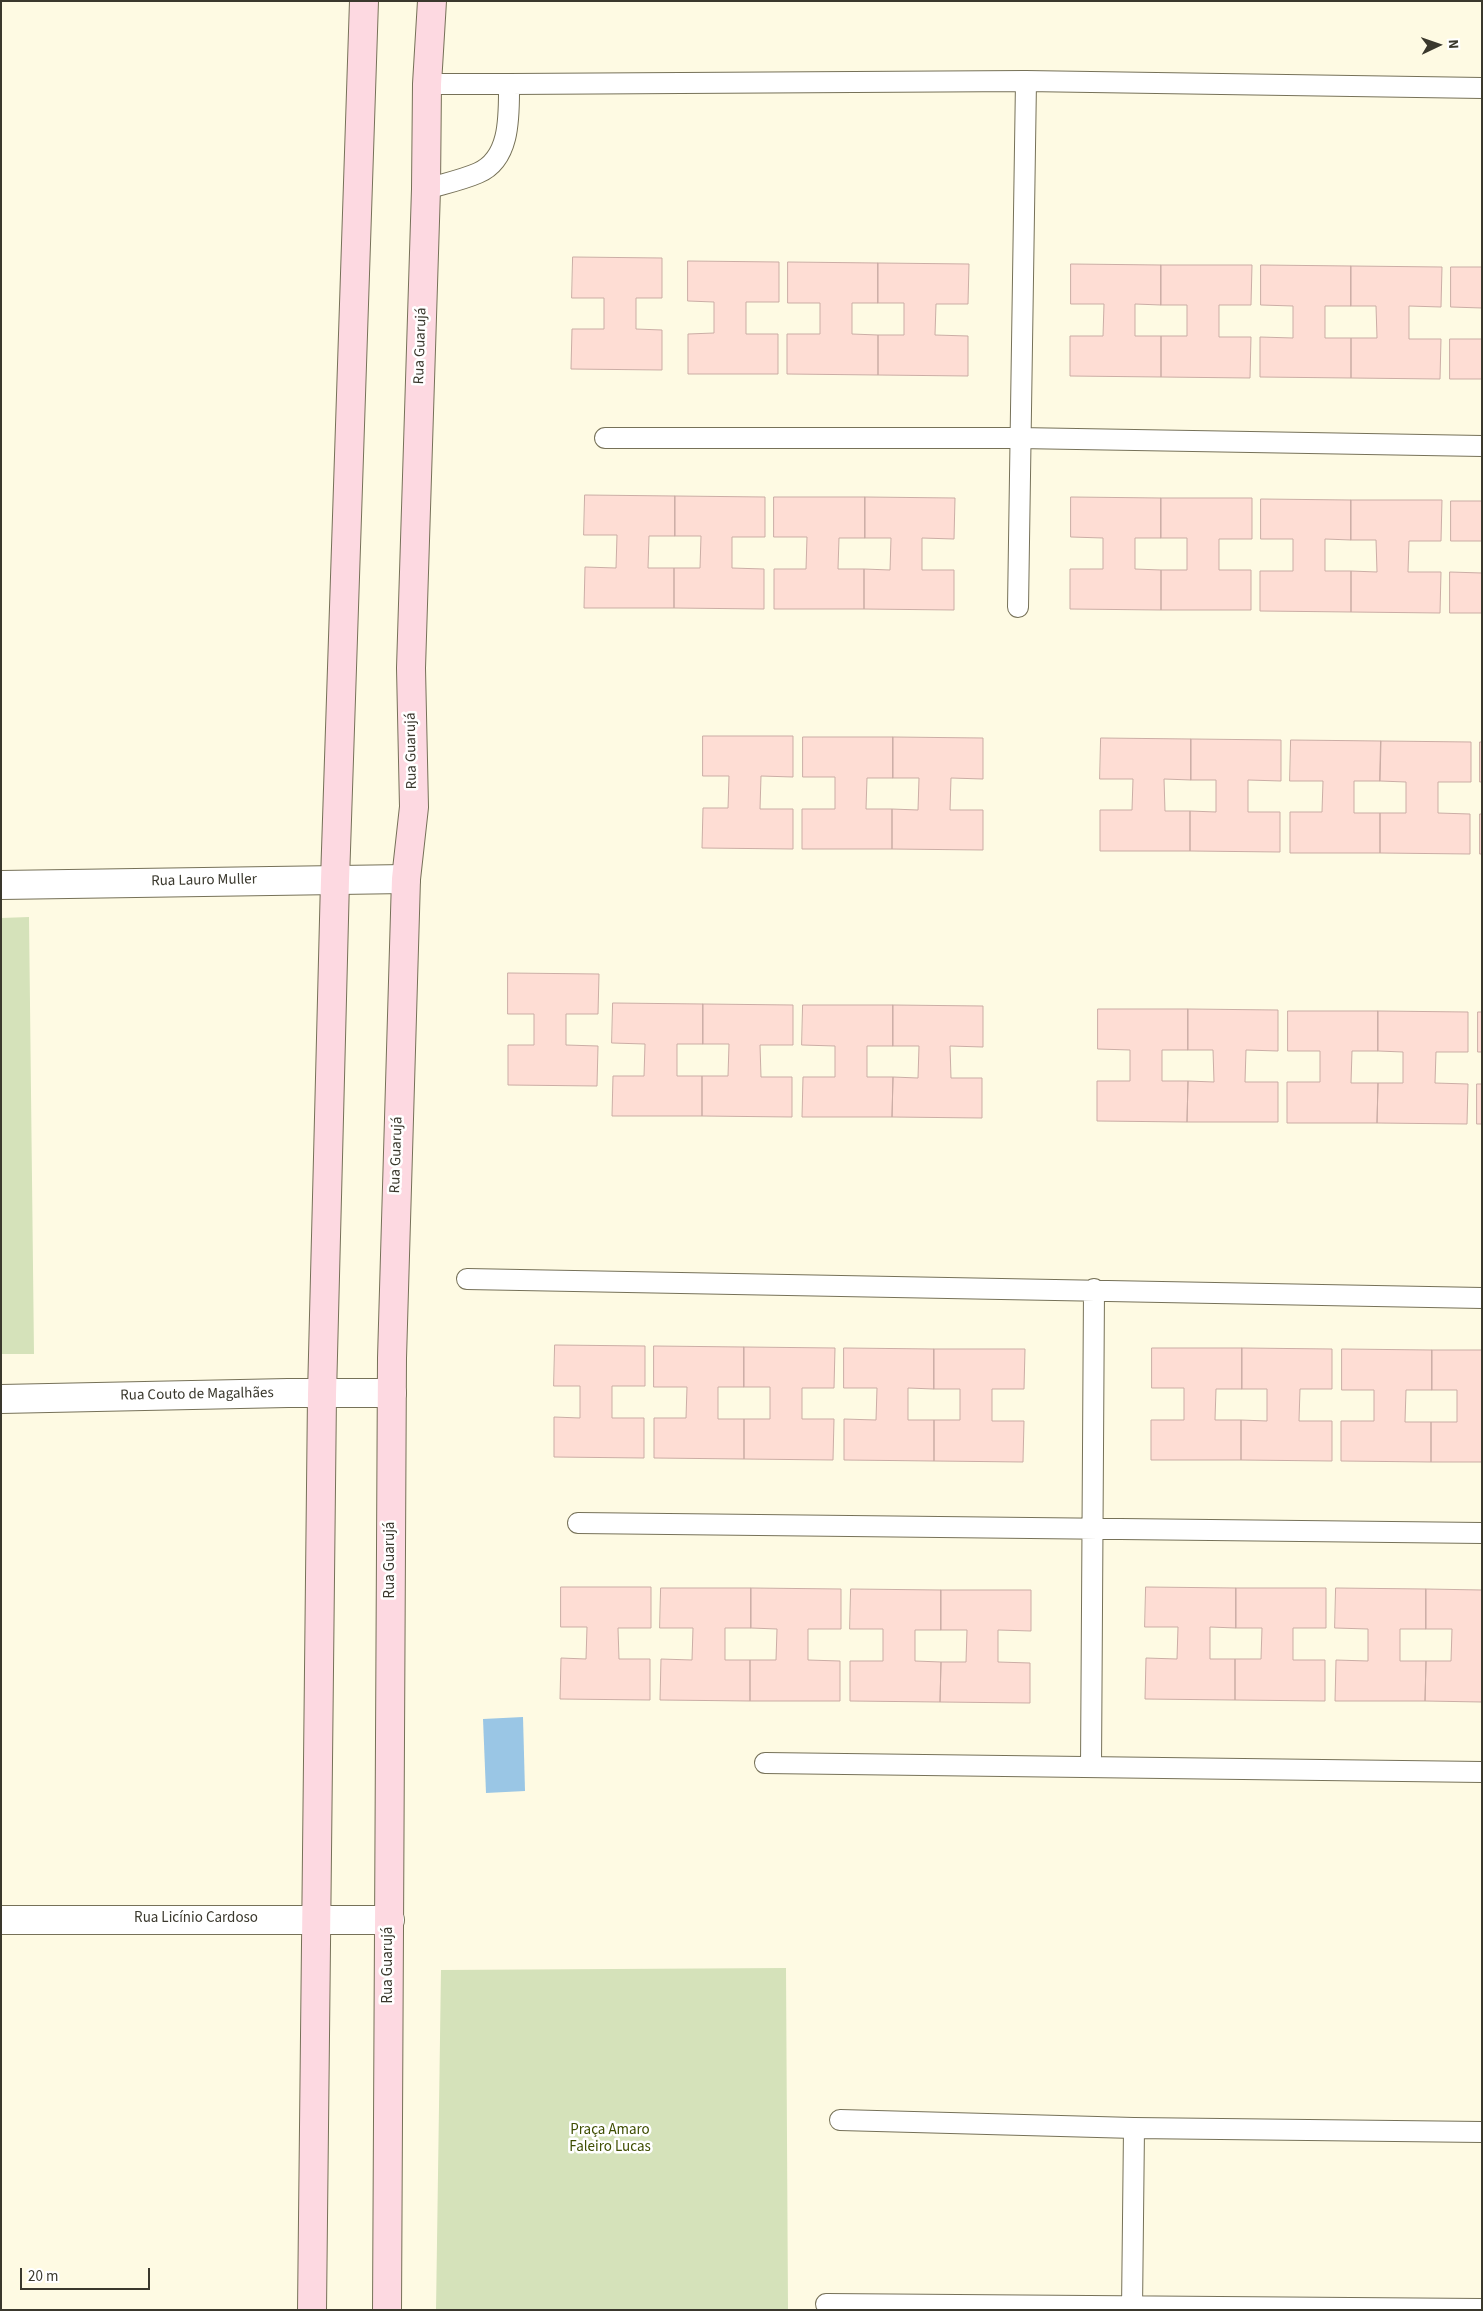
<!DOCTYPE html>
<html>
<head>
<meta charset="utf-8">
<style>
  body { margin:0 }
  #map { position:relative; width:1483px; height:2311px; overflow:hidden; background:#fefae3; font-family:"Source Sans 3",sans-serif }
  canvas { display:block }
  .frame { position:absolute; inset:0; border:2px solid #3a382d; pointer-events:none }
  .north { position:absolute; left:1413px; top:20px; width:50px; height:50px; -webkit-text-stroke:4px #fff; paint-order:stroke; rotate:87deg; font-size:14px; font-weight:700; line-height:20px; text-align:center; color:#3a382d }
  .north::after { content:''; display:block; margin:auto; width:18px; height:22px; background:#3a382d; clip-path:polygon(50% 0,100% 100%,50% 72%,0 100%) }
  .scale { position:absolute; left:20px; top:2268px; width:130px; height:22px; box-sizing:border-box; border:2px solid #3a382d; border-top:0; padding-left:6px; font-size:15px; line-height:18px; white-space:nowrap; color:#3a382d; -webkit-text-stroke:4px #fff; paint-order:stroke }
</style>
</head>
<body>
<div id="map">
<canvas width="1483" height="2311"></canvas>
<div class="frame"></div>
<div class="north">N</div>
<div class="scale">20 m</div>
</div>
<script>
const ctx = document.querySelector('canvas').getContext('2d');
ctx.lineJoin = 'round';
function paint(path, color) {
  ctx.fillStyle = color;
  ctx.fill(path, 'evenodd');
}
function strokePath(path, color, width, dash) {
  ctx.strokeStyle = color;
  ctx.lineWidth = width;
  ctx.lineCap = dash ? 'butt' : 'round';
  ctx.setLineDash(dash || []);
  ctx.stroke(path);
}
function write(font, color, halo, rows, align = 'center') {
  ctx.font = font + ' "Source Sans 3",sans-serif';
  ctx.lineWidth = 5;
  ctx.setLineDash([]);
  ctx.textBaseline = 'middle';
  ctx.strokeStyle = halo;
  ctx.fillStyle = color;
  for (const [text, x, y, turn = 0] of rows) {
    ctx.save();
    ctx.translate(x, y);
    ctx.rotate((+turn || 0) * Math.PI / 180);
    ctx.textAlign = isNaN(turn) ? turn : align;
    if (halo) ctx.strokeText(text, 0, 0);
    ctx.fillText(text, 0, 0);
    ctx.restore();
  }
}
paint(new Path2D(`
  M29 917 34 1354H1V918Z
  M786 1968 788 2310H436L441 1970Z`), '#d5e2ba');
paint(new Path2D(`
  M523 1717 525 1791 486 1793 483 1719Z`), '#9ac6e5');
const building = new Path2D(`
  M573 257 662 258V298H636V329L662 330V370L571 369 572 329H604V298H572Z
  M688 261 779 262V302H746V334H778V374H688V334L714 333V302L688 301Z
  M788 262 878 263V303H852V334L878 335V375L787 374V334H820V303H788Z
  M878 263 969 264 968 304H936L935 335 968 336V376L878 375V335H904V303H878Z
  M1071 264 1161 265V305L1135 304V336H1161V377L1070 376V336H1103L1104 304H1071Z
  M1161 265H1252L1251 305H1219V337H1251L1250 378 1161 377V336H1187V305H1161Z
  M1261 265 1351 266V306H1325V338H1351V378L1260 377V337L1293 338V306L1261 305Z
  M1351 266 1442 267 1441 307 1409 306V339H1441L1440 379 1351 378V338H1377L1376 306H1351Z
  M1451 267H1482V308L1451 307Z
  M1450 339H1482V379H1450Z
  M585 495 675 496V536H649L648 568H674V608H584L585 567 616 568 617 535H584Z
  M675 496 765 497V537H732V568L764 569V609L674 608V568H700L701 536H675Z
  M774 497H865V538H839L838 569H864V609H774V569H806L807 537H774Z
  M865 497 955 498 954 539 922 538V570H954V610L864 609V569L890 570 891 538H865Z
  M1071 497 1161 498V538H1135V569L1161 570V610L1070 609V569H1103V538L1071 537Z
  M1161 498H1252V539H1219V570H1251V610H1161V570H1187V538H1161Z
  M1261 499 1351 500V540L1325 539V571H1351V612L1260 611V571H1293V539H1261Z
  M1351 500H1442L1441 541H1409L1408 572H1441L1440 613 1351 612V571L1377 572 1376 540H1351Z
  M1451 501H1482V541H1451Z
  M1450 572 1482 573V613H1450Z
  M703 736H793V777L761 776 760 809H793V849L702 848 703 808H728L729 776H703Z
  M803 737H893V778H867L866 809H892V849H802V809H835V777H803Z
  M893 737 983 738V779L951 778 950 810H983V850L892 849V809L918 810 919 778H893Z
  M1101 738 1191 739V780L1164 779 1165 811H1190V851H1100V810H1132L1133 779H1100Z
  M1191 739 1281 740V781L1248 780V812H1280V852L1190 851V811L1216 812V780H1191Z
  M1291 740 1381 741 1380 781H1354V813H1380V853H1290V812H1322L1323 781H1290Z
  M1381 741 1471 742V782H1438V813L1470 814V854L1380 853V813H1406V782L1380 781Z
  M1480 742H1482V782H1480Z
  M1480 814H1482V854H1480Z
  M508 973 599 974 598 1014H566V1045L598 1046 597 1086 508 1085V1045H534V1014H508Z
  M613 1003 703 1004V1044H677V1076H702V1116H612L613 1076H644L645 1044 612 1043Z
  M703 1004 793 1005V1045H760L761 1077H792V1117L702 1116V1076H728L729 1044H703Z
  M803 1005H893V1046H867V1077H893L892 1117H802L803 1077H835V1046L802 1045Z
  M893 1005 983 1006V1047L950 1046 951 1078H982V1118L892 1117 893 1077 918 1078 919 1046H893Z
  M1098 1009H1188V1050H1162V1081H1188L1187 1122 1097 1121V1081H1130V1050L1098 1049Z
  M1188 1009 1278 1010V1051L1246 1050 1245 1082H1278V1122H1187L1188 1081 1214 1082 1213 1050H1188Z
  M1288 1011H1378V1051H1352L1351 1083H1378L1377 1123H1287V1082H1320V1051H1288Z
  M1378 1011 1468 1012V1052H1436L1435 1083 1468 1084 1467 1124 1377 1123 1378 1083H1403V1052L1378 1051Z
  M1478 1012H1482V1052H1478Z
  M1477 1084H1482V1124H1477Z
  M555 1345 645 1346V1386H612V1418H644V1458L554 1457V1417L580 1418V1386H554Z
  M654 1346 744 1347V1387H718V1419H744V1459L654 1458V1418H686L687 1387H654Z
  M744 1347 835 1348 834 1388H802V1419H834L833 1460 744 1459V1419H770V1387H744Z
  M844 1348 934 1349V1389L908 1388V1420H934V1461L844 1460V1419L876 1420 877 1388H844Z
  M1152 1348H1242V1389H1216L1215 1420H1241V1460H1151V1420H1184V1388H1152Z
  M1242 1348 1332 1349V1389H1300L1299 1421H1332V1461L1241 1460V1420L1267 1421V1389H1242Z
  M934 1349H1025L1024 1389H992V1421H1024L1023 1462 934 1461V1420H960V1389H934Z
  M1342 1349 1432 1350V1390H1406L1405 1422H1431V1462L1341 1461V1421H1374V1390H1342Z
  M1432 1350H1482V1462H1431V1422H1457V1390H1432Z
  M561 1587H651V1628H618L619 1659H650V1700L560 1699 561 1658 586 1659 587 1627H561Z
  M1146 1587 1236 1588V1628L1210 1627V1659H1235V1700L1145 1699 1146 1658 1177 1659 1178 1627H1145Z
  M661 1588H751V1628H725V1660H750V1701L660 1700 661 1659 692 1660 693 1628H660Z
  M751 1588 841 1589V1629H808V1660L840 1661V1701H750V1660H776L777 1629 751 1628Z
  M1236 1588H1326V1628H1293V1660H1325V1701L1235 1700V1659H1261L1262 1628H1236Z
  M1336 1588 1426 1589V1629H1400V1661H1426L1425 1701H1335L1336 1660 1368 1661V1629L1335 1628Z
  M851 1589 941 1590V1630H915V1661L941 1662 940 1702 850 1701V1661H883V1629H850Z
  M1426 1589 1482 1590V1702L1425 1701 1426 1661H1451L1452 1629H1426Z
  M941 1590H1031V1631L998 1630V1662L1030 1663V1703L940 1702 941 1662H966L967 1630H941Z`);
paint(building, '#feddd4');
strokePath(building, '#cbada5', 1);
const lane = new Path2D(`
  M509 84 1026 81 1482 88
  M426 189C443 184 462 180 478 173 511 159 509 115 509 84H427
  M605 438H1019L1482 446
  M1018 607 1026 81
  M467 1279 1482 1298
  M578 1523 1482 1533
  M765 1763 1482 1772
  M1091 1767 1094 1289
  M840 2120 1134 2128 1482 2132
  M826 2304 1482 2309
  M1132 2310 1134 2128`);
const street = new Path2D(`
  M1 885 406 879
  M1 1399 288 1393H392
  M1 1920H390`);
const secondary = new Path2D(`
  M312 2310 322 1395 335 880 364 1
  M387 2310 392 1358 406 879 414 807 411 668 426 189 427 84 432 1`);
strokePath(lane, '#767158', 22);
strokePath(street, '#767158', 30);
strokePath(secondary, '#767158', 30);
strokePath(lane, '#fff', 20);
strokePath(street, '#fff', 28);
strokePath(secondary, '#fdd9e1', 28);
write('15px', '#3a382d', '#fff', [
  ["Rua Guarujá",421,346,-88],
  ["Rua Guarujá",412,751,-91],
  ["Rua Lauro Muller",204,881,-1],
  ["Rua Guarujá",397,1155,-88],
  ["Rua Couto de Magalhães",197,1395,-1],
  ["Rua Guarujá",391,1560,-90],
  ["Rua Licínio Cardoso",196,1919],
  ["Rua Guarujá",389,1965,-90]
]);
write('15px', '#3e4d01', '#fff', [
  ["Praça Amaro",610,2131],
  ["Faleiro Lucas",610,2148]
]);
</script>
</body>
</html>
